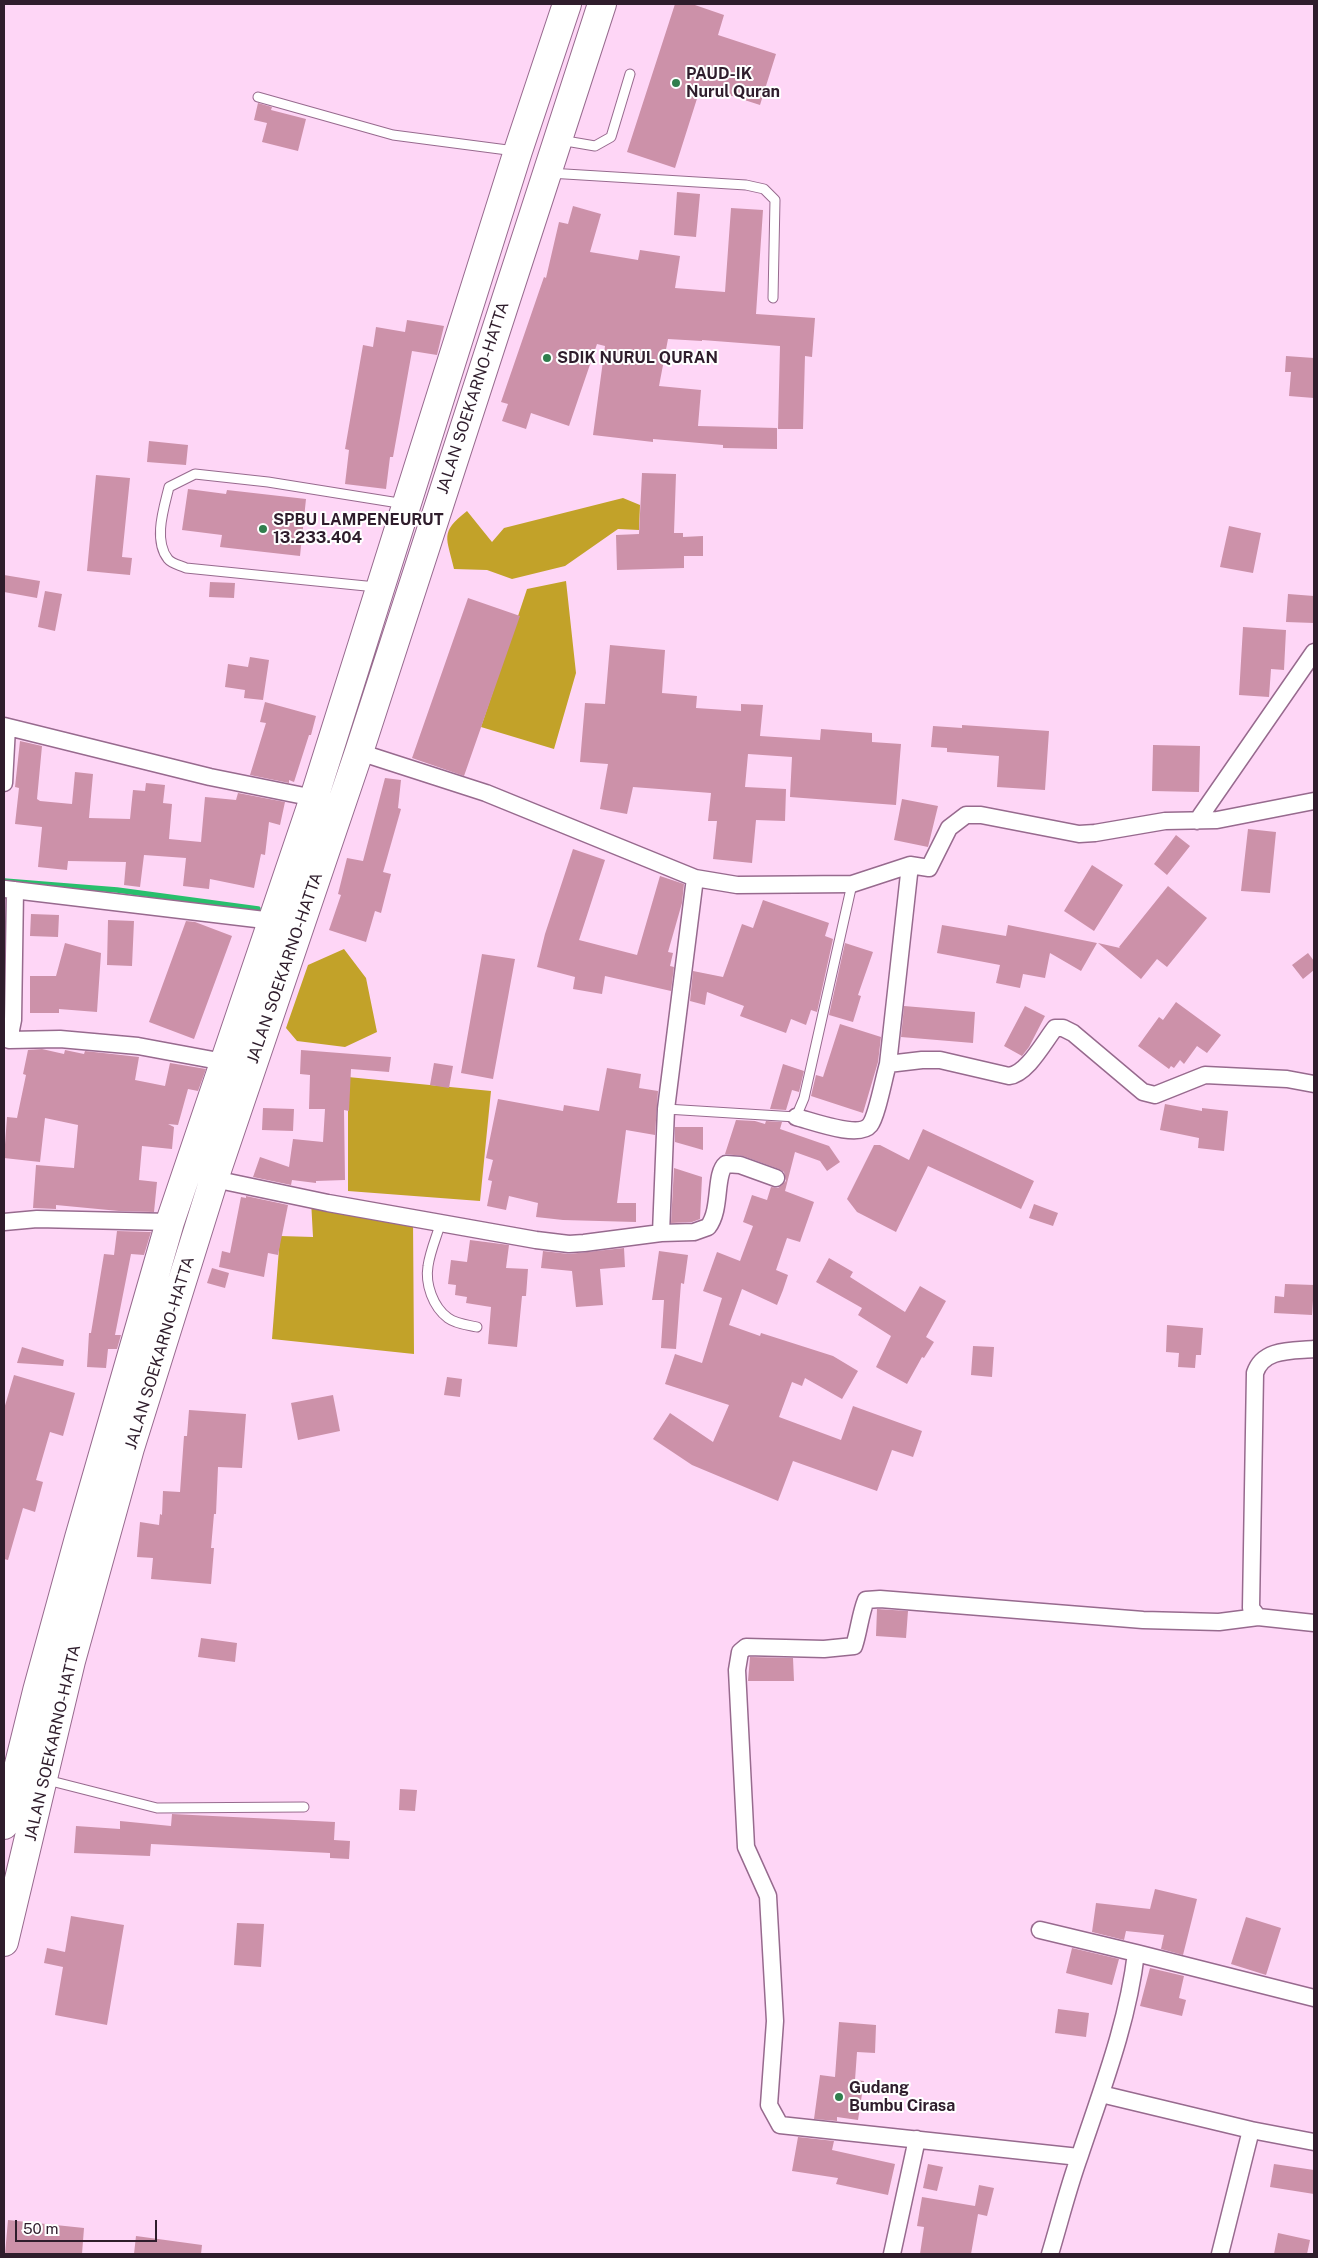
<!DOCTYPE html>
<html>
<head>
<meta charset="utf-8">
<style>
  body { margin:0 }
  #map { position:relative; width:1318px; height:2258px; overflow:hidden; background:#fed6f6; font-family:"Public Sans",sans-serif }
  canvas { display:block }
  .frame { position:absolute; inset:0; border:5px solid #2f1d2c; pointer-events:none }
  .scale { position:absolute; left:15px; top:2220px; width:142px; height:22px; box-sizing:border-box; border:2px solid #2f1d2c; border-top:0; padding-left:6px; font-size:15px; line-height:18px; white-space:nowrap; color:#2f1d2c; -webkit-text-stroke:4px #fff; paint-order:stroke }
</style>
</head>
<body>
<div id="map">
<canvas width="1318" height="2258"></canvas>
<div class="frame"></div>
<div class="scale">50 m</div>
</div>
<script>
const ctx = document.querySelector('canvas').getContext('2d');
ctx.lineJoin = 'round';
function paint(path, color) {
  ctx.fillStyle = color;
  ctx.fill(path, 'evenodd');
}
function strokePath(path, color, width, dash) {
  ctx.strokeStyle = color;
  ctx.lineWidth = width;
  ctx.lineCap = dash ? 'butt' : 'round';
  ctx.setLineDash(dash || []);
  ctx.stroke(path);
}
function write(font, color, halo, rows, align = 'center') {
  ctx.font = font + ' "Public Sans",sans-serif';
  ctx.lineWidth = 4;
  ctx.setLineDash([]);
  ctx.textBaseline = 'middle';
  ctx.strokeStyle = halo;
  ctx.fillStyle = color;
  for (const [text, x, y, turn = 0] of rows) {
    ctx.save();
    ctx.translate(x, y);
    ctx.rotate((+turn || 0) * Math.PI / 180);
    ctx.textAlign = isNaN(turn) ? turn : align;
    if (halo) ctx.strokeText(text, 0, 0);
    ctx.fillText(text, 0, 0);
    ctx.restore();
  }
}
paint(new Path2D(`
  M623 498 640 505 639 530 618 529 565 566 512 579 487 570 454 569C447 537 439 533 467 511L492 542 504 528Z
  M566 581 576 673 554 749 481 727 527 589Z
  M344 949 366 978 377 1032 345 1047 297 1041 286 1028 308 965Z
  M348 1077 491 1091 480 1201 348 1191Z
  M311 1200 413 1220 414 1354 272 1339 280 1236 313 1237Z`), '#c2a229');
strokePath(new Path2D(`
  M4 881 117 890 258 909`), '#28bf6c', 5.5);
paint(new Path2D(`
  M675 4H692L724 15 718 35 776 54 760 105 701 86 675 168 627 152Z
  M258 103 272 107 271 110 306 119 298 151 262 142 267 123 254 120Z
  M677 192 700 194 696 237 674 235Z
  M573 206 601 214 590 252 638 260 640 250 680 256 675 288 725 292 731 208 763 210 756 314 815 318 812 357 805 356 803 429H778L780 346 702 340V341L668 339 659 386 701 390 698 426 777 428V449L723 448V445L653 439V442L593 435 605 346 597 344 569 426 531 413 526 429 502 421 508 404 501 402 544 277 546 278 559 222 568 224Z
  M407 320 444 326 437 355 412 351 393 457H390L386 489 345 484 349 450 345 449 363 345 373 347 376 327 405 332Z
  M1286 356 1314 358V398L1289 396 1291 372H1285Z
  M149 441 188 445 186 465 147 462Z
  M642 473 676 474 674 533H683V537L703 536V556H684V568L617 570 616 535 639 534Z
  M96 475 130 478 122 557 132 558 130 575 87 571Z
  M188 489 226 494 227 490 306 499 300 556 220 547 222 535 182 530Z
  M1229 526 1261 533 1253 573 1220 567Z
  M4 575 40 581 37 598 4 592Z
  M210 582 235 583 234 598 209 597Z
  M45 591 62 594 55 631 38 627Z
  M1288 594 1314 596V623L1286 622Z
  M468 598 520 616 464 776 412 758Z
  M1243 627 1286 630 1284 670 1271 669 1269 697 1239 695Z
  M610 645 665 650 662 693 697 696 696 708 741 711V704L763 705 760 736 820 740 821 729 872 733V742L901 744 896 805 790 797 792 757 748 754 745 787 786 789 785 821 756 820 752 863 713 859 717 821H708L711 793 633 787 627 814 600 809 608 764 580 762 585 703 605 704Z
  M250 657 269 660 263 700 244 698 245 690 225 687 228 664 248 667Z
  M265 702 316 716 311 735H309L294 782 289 780V783L250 775 266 723 260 722Z
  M962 725 1049 731 1045 790 997 787 999 756 947 752V748L931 747 933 726 962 728Z
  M20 741 42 746 37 799 40 801 72 804 75 772 93 774 89 818 130 819 133 790 145 791 146 783 165 785 163 803 172 804 169 839 201 842 205 797 236 800 238 793 285 802 280 825 269 822 265 855 261 854 254 888 210 879 209 889 183 886 186 858 144 855 140 887 124 885 126 862 68 861 67 870 38 867 42 827 15 824 19 788 15 787Z
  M1153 745 1200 746 1199 792 1152 791Z
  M385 778 401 780 398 808 401 809 383 872 391 874 381 913 375 911 366 942 329 930 341 895 338 894 347 858 363 861Z
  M902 799 938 806 928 847 894 840Z
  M1248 829 1276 832 1270 893 1241 891Z
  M1176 835 1190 846 1167 875 1154 864Z
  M573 849 605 860 579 940 637 955 660 876 684 884 682 903 668 952 673 953 670 966 674 967 671 991 605 976 602 994 573 989 575 977 537 967 545 934Z
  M1092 865 1123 885 1094 931 1064 911Z
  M1168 886 1207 918 1167 967 1157 959 1141 979 1098 943 1120 948 1119 947Z
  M763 900 829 923 825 936 833 939 817 1012 811 1010 806 1025 791 1019 786 1033 740 1016 744 1006 707 992 705 1005 690 1001 693 971 723 977 742 924 753 928Z
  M31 914 59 915 58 937 30 936Z
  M108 920 134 921 132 966 107 965Z
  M186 921 195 922 232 936 194 1039 149 1022Z
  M942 925 1006 936 1008 925 1097 943 1081 971 1050 953 1045 978 1023 974 1020 988 996 983 1000 965 937 953Z
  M65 943 101 953 97 1012 59 1009V1013H30V976H56Z
  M845 943 873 952 858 995 861 996 853 1022 829 1015Z
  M1308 953 1314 961V970L1303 979 1292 965Z
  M482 954 515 959 493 1079 461 1073Z
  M1176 1002 1221 1035 1207 1053 1197 1046 1184 1064 1180 1060 1174 1068 1171 1066 1169 1069 1138 1046 1159 1017 1163 1020Z
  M904 1006 975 1012 973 1043 901 1037Z
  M1025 1006 1045 1016 1029 1047 1022 1056 1004 1046Z
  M840 1024 881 1037 878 1062 863 1113 811 1096 816 1075 823 1077Z
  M42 1049 64 1054 65 1050 84 1054 85 1051 139 1057 135 1080 165 1086 170 1063 206 1069 198 1091 188 1089 178 1125 168 1124 174 1127 172 1149 142 1146 139 1180 157 1182 154 1212 119 1211 56 1205V1209L33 1208 36 1165 74 1168 78 1125 45 1118 40 1162 4 1158 7 1117 17 1118 26 1075 23 1074 28 1050Z
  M301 1050 391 1057 389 1072 351 1069 349 1111 344 1110 345 1180 316 1181V1183L292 1180 291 1185 253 1177 260 1157 289 1167 293 1139 323 1142 325 1109H309L310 1075 300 1074Z
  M434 1063 453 1066 449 1088 430 1085Z
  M783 1064 804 1071 799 1092 792 1090 786 1110 770 1109Z
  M607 1068 641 1074 639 1088 658 1091 655 1135 626 1130 617 1203H636V1222L563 1220 536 1217 538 1203 509 1196 506 1210 487 1206 492 1181 488 1180 493 1160 486 1158 498 1099 563 1111 564 1105 599 1111Z
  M1165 1104 1202 1111V1108L1228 1111 1224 1151 1198 1148 1199 1138 1160 1130Z
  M263 1108 294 1109 293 1131 262 1130Z
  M736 1120 755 1121 765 1124 766 1121 782 1122 780 1129 829 1146 840 1162 827 1171 820 1161 795 1152 785 1191 814 1202 800 1242 787 1238 776 1270 788 1275 783 1290 777 1305 742 1289 729 1325 760 1336 761 1333 833 1356 858 1371 842 1399 805 1378 802 1386 792 1382 779 1417 841 1440 853 1406 922 1431 913 1457 892 1450 877 1491 793 1461 778 1501 692 1465 653 1439 670 1413 713 1442 729 1405 665 1384 675 1354 702 1363 722 1298 703 1291 717 1252 740 1261 753 1226 743 1222 752 1195 767 1200 771 1187 778 1188 786 1181 784 1172 779 1169 743 1156 725 1154Z
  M675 1127H703V1150L675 1142Z
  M923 1129 1034 1181 1021 1209 928 1166 896 1232 857 1212 847 1199 874 1145H880L909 1160Z
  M674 1168 702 1177 700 1219 692 1222 671 1223Z
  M246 1196 288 1205 278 1255 268 1253 264 1277 219 1267 222 1251 230 1253 241 1197 246 1198Z
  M1034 1204 1058 1213 1053 1226 1029 1218Z
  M117 1231 151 1232 144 1255 131 1254 115 1335H121L117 1349H108L106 1368 87 1367 89 1333H91L104 1254 114 1255Z
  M470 1240 509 1245 506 1268 528 1269 526 1296H522L517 1347 488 1344 491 1307 466 1303 467 1297 455 1295 456 1285 448 1284 451 1260 467 1262Z
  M624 1248 625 1267 600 1269 603 1305 576 1307 572 1271 541 1268 543 1251 569 1254Z
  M659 1251 688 1255 684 1284 681 1283 676 1349 661 1348 664 1300H652Z
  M829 1258 853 1272 850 1277 905 1312 920 1286 946 1301 926 1337 934 1342 924 1358 922 1357 907 1384 876 1367 891 1336 858 1315 862 1308 816 1282Z
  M212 1268 229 1273 225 1288 207 1283Z
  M1285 1284 1314 1285 1312 1315 1274 1313 1275 1296 1284 1297Z
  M1167 1325 1203 1328 1201 1355H1196L1195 1368 1178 1367 1179 1353 1166 1352Z
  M973 1346 994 1347 992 1377 971 1375Z
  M22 1347 64 1360 63 1366 17 1363Z
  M14 1375 75 1393 63 1436 50 1432 36 1480 43 1482 35 1512 23 1508 8 1560 4 1559V1409Z
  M447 1377 462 1379 460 1397 444 1395Z
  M333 1395 340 1431 298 1440 291 1403Z
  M189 1410 246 1414 242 1468 218 1467 216 1514H214L211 1548H214L211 1584 151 1579 153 1558 137 1557 140 1522 159 1525 160 1514 162 1515 163 1491 180 1492 184 1436H187Z
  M877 1609 908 1611 906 1638 876 1636Z
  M201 1638 237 1643 235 1662 198 1657Z
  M750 1657 793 1658 794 1681H748Z
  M400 1789 417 1790 415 1811 399 1810Z
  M172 1814 335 1822 334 1840 350 1841 349 1859 330 1858V1853L151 1844 150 1856 74 1853 76 1826 120 1829V1821L171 1826Z
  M1155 1889 1197 1899 1183 1955 1161 1949 1164 1935 1126 1931 1124 1940 1092 1932 1096 1903 1150 1909Z
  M71 1916 124 1925 107 2025 55 2015 63 1967 44 1963 47 1948 65 1952Z
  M1246 1917 1281 1928 1266 1975 1231 1964Z
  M237 1923 264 1924 261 1967 234 1965Z
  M1072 1948 1119 1959 1112 1985 1066 1973Z
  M1150 1968 1184 1976 1179 1998 1186 2000 1182 2016 1140 2006Z
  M1058 2009 1089 2013 1086 2037 1055 2033Z
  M839 2022 876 2025 875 2053 857 2052 855 2080 864 2081 858 2120 837 2117V2121L814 2119 820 2075 835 2077Z
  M798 2137 834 2141 832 2150 895 2164 888 2195 836 2184 838 2178 792 2171Z
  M928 2164 943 2167 937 2191 923 2188Z
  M1274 2164 1314 2170V2194L1270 2187Z
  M979 2185 994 2188 987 2216 978 2214 971 2254H920L924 2227 917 2226 922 2197 975 2206Z
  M8 2220 84 2228 82 2254H5Z
  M1278 2233 1310 2240 1307 2254H1274Z
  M136 2236 202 2245 201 2254H134Z`), '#cc91a9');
const lane = new Path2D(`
  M258 97 393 135 515 151
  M560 140 595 146 611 137 630 74
  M549 173 746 185 764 189 775 200 773 298
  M376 587 186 568C180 565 172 564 168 559 153 540 164 508 169 487L195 474 268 482 405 504
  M666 1109 796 1117 804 1098 852 884
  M440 1225C436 1238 430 1252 428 1266 425 1284 433 1307 448 1318 456 1324 468 1325 477 1327
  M47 1780 157 1808 304 1807`);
const street = new Path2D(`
  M4 726 210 777 314 798
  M359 752 486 793 695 878 737 885 852 884 910 865 929 868 949 828 966 815H981L1079 834 1095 833 1165 821 1217 820 1314 801
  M4 783 7 727
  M1197 821 1314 652
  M5 889 273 921
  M15 890 13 1020 9 1040 60 1039 138 1046 224 1062
  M888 1064 910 865
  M796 1117C812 1121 859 1139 870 1125 877 1116 884 1077 888 1064L922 1060H940L1009 1076C1027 1074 1044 1042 1055 1028H1063L1073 1033 1143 1092 1155 1095 1205 1075 1287 1079 1314 1084
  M214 1179 328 1203 536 1240 569 1244 584 1243 661 1233 666 1109 695 878
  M4 1222 37 1219 170 1222
  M661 1233 694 1232 708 1227C722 1209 714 1174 726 1164L740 1165 776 1178
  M1314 1349C1293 1351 1263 1348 1255 1373L1251 1608 1258 1617 1314 1623
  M1040 1930 1136 1953
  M1101 2094 1251 2130 1314 2142
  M1079 2157 780 2125 769 2105 775 2021 768 1896 746 1847 737 1670 740 1652 746 1647 824 1649 854 1646C859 1631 860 1615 866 1600L880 1599 1143 1620 1219 1622 1258 1617
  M892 2254 917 2139
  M1050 2254C1060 2221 1068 2188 1080 2155 1102 2089 1128 2022 1136 1953L1314 1998
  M1220 2254 1251 2130`);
const highway = new Path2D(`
  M4 1825 37 1691 79 1538 170 1222 314 798 518 151 567 4
  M4 1942 71 1661 130 1448 214 1179 359 752 602 4`);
strokePath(lane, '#976a8e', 11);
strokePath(street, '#976a8e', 19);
strokePath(highway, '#976a8e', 30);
strokePath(lane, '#fff', 9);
strokePath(street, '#fff', 16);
strokePath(highway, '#fff', 28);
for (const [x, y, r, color] of [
  [676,83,5,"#307e4d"],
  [547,358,5,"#307e4d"],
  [263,529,5,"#307e4d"],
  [839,2097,5,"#307e4d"]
]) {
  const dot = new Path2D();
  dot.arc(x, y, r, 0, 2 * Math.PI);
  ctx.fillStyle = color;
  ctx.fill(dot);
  strokePath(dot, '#fff', 2);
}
write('bold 16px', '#2f1d2c', '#fff', [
  ["PAUD-IK",686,74],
  ["Nurul Quran",686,92],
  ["SDIK NURUL QURAN",557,358],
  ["SPBU LAMPENEURUT",273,520],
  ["13.233.404",273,538],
  ["Gudang",849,2088],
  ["Bumbu Cirasa",849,2106]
], 'left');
write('16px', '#2f1d2c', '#fff', [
  ["JALAN SOEKARNO-HATTA",473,398,-72],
  ["JALAN SOEKARNO-HATTA",285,968,-71],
  ["JALAN SOEKARNO-HATTA",160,1353,-73],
  ["JALAN SOEKARNO-HATTA",53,1743,-77]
]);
</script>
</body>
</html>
